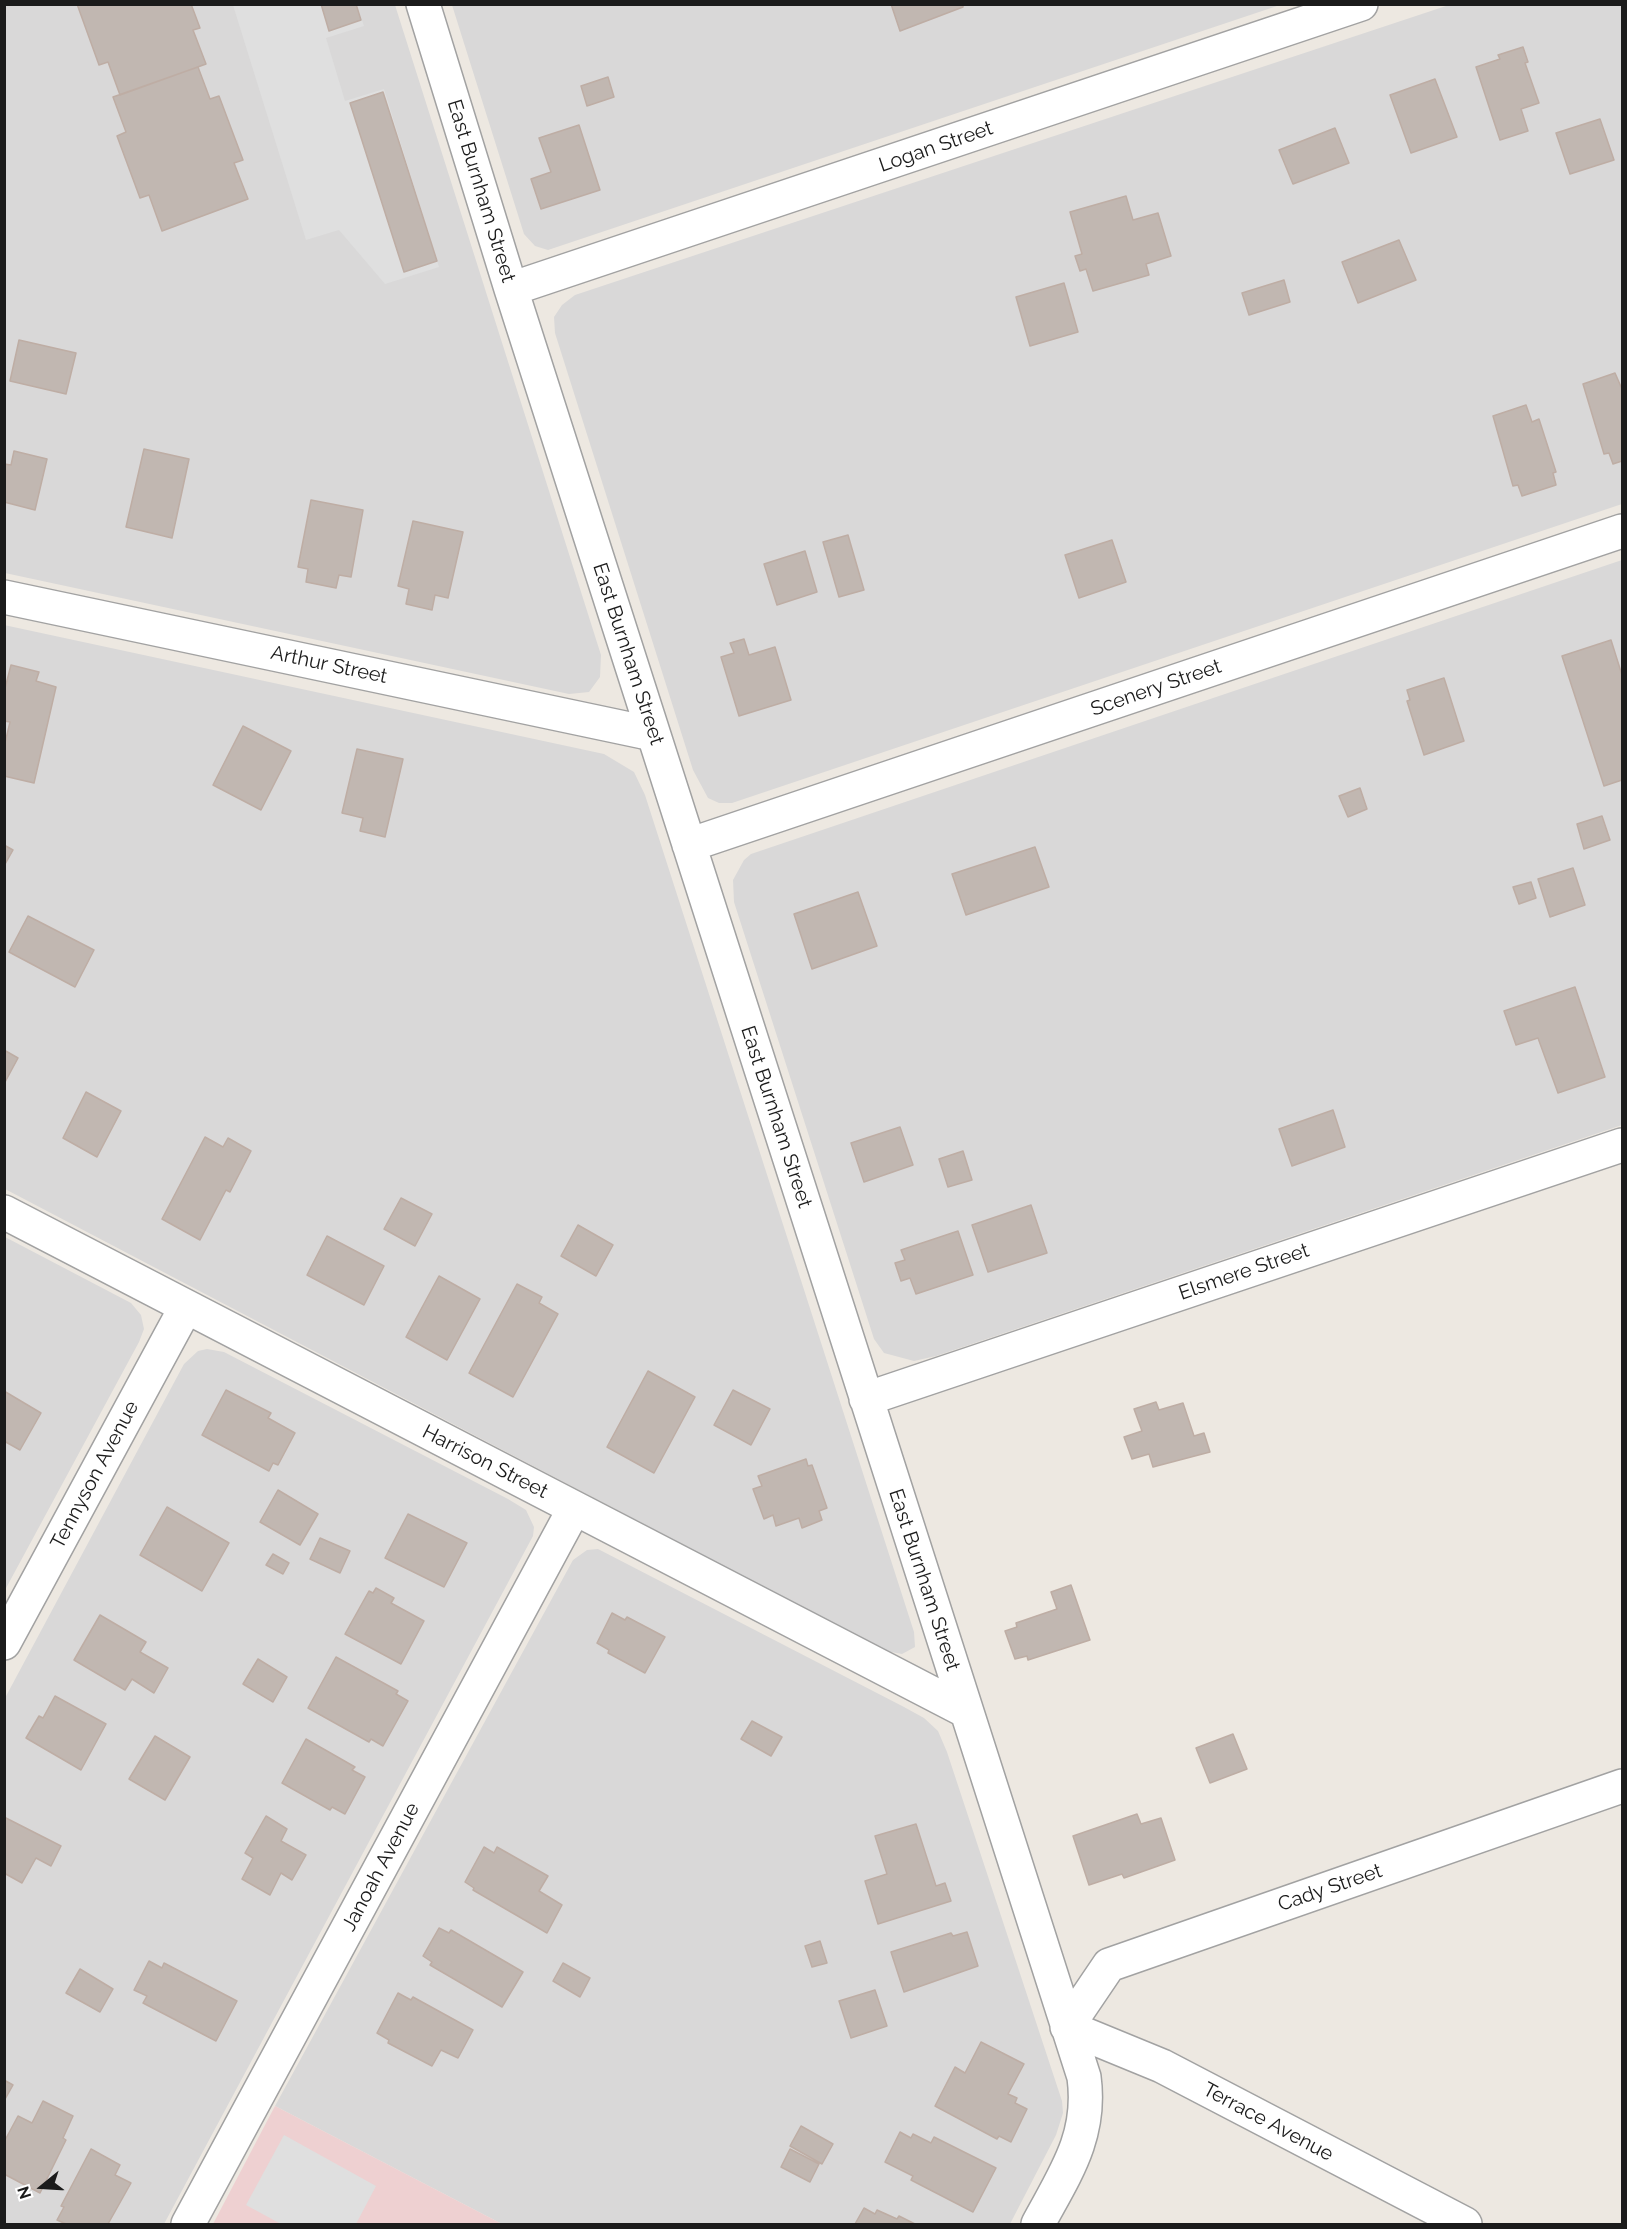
<!DOCTYPE html>
<html>
<head>
<meta charset="utf-8">
<style>
  body { margin:0 }
  #map { position:relative; width:1627px; height:2229px; overflow:hidden; background:#ede8e1; font-family:Raleway,sans-serif }
  canvas { display:block }
  .frame { position:absolute; inset:0; border:6px solid #1b1b1b; pointer-events:none }
  .north { position:absolute; left:12px; top:2157px; width:60px; height:60px; -webkit-text-stroke:4px #fff; paint-order:stroke; rotate:252deg; font-size:16px; font-weight:700; line-height:24px; text-align:center; color:#1b1b1b }
  .north::after { content:''; display:block; margin:auto; width:21px; height:27px; background:#1b1b1b; clip-path:polygon(50% 0,100% 100%,50% 72%,0 100%) }
</style>
</head>
<body>
<div id="map">
<canvas width="1627" height="2229"></canvas>
<div class="frame"></div>
<div class="north">N</div>
</div>
<script>
const ctx = document.querySelector('canvas').getContext('2d');
ctx.lineJoin = 'round';
function paint(path, color) {
  ctx.fillStyle = color;
  ctx.fill(path, 'evenodd');
}
function strokePath(path, color, width, dash) {
  ctx.strokeStyle = color;
  ctx.lineWidth = width;
  ctx.lineCap = dash ? 'butt' : 'round';
  ctx.setLineDash(dash || []);
  ctx.stroke(path);
}
function write(font, color, halo, rows, align = 'center') {
  ctx.font = font + ' Raleway,sans-serif';
  ctx.lineWidth = 4.5;
  ctx.setLineDash([]);
  ctx.textBaseline = 'middle';
  ctx.strokeStyle = halo;
  ctx.fillStyle = color;
  for (const [text, x, y, turn = 0] of rows) {
    ctx.save();
    ctx.translate(x, y);
    ctx.rotate((+turn || 0) * Math.PI / 180);
    ctx.textAlign = isNaN(turn) ? turn : align;
    if (halo) ctx.strokeText(text, 0, 0);
    ctx.fillText(text, 0, 0);
    ctx.restore();
  }
}
paint(new Path2D(`
  M5 5H395L601 655 600 677 589 692 569 694 5 573Z
  M452 5H1280L548 250 535 246 524 234Z
  M1449 5H1622V504L732 803H719L708 798 693 770 555 333 554 317 562 305 575 295Z
  M1622 560V1125L936 1356 914 1361 884 1353 874 1339 734 902 733 880 744 860 751 854Z
  M4 625 604 754 634 772 645 795 914 1632 915 1647 902 1654 886 1651 5 1189Z
  M5 1237 131 1303 141 1315 144 1329 139 1342 5 1590Z
  M207 1349 224 1352 508 1499 526 1510 534 1527 533 1536 164 2224H5V1698L184 1364 198 1351Z
  M598 1549 904 1707 924 1718 938 1731 947 1752 1062 2101 1063 2113 1056 2135 1010 2224H502L275 2106 573 1560 587 1550Z`), '#d9d8d8');
paint(new Path2D(`
  M275 2106 502 2224H213Z`), '#eed0d1');
paint(new Path2D(`
  M233 5H357L364 26 326 38 345 101 384 89 439 267 385 284 339 230 306 240Z
  M284 2135 376 2186 356 2224H281L246 2205Z`), '#dfdfdf');
const building = new Path2D(`
  M77 4H191L200 28 193 30 206 64 120 95 108 62 99 65Z
  M321 4H356L361 20 329 31Z
  M891 4H963V7L900 31Z
  M1523 47 1528 62 1525 63 1539 103 1521 109 1528 131 1500 140 1476 67 1500 59 1498 55Z
  M198 67 210 99 219 96 243 160 234 163 248 199 162 231 149 195 140 198 117 136 126 132 113 97Z
  M608 77 614 97 587 106 581 86Z
  M1435 79 1457 137 1411 153 1390 95Z
  M383 92 437 261 404 272 350 103Z
  M1600 119 1614 160 1570 174 1556 133Z
  M579 125 600 190 541 209 531 179 551 172 539 138Z
  M1335 128 1349 163 1293 184 1279 150Z
  M1126 196 1133 220 1158 213 1171 256 1146 264 1149 275 1093 291 1086 269 1080 271 1075 256 1082 254 1070 212Z
  M1399 240 1416 280 1358 303 1342 262Z
  M1284 280 1290 302 1249 315 1242 293Z
  M1064 283 1078 332 1030 346 1016 297Z
  M19 340 76 353 66 394 10 381Z
  M1615 373 1622 389V461L1613 464 1609 453 1604 454 1583 384Z
  M1526 405 1532 422 1539 419 1556 472 1553 473 1556 485 1522 496 1518 485 1513 486 1493 416Z
  M144 449 189 459 172 538 126 527Z
  M14 451 47 459 35 510 4 502V464L11 465Z
  M311 500 363 510 351 577 339 575 336 588 306 582 308 569 298 567Z
  M413 521 463 532 448 598 435 595 432 610 406 604 409 589 398 586Z
  M848 535 864 590 839 597 823 542Z
  M1112 540 1126 582 1079 598 1065 555Z
  M805 551 817 592 777 605 764 564Z
  M744 639 749 655 775 647 791 700 739 716 721 657 734 653 730 643Z
  M1611 640 1622 675V780L1604 786 1562 656Z
  M11 665 39 672 36 681 56 687 34 783 4 776V747L10 722 4 721V692Z
  M1444 678 1464 741 1424 755 1407 701 1410 700 1407 690Z
  M243 726 291 751 261 810 213 785Z
  M357 749 403 759 385 837 360 831 363 818 342 813Z
  M1360 788 1367 809 1348 817 1339 796Z
  M1602 816 1610 840 1584 849 1577 824Z
  M4 845 13 850 4 866Z
  M1035 847 1049 887 966 915 952 874Z
  M1573 868 1585 905 1550 917 1538 879Z
  M1531 882 1536 898 1519 904 1513 887Z
  M858 892 877 946 812 969 794 914Z
  M28 916 94 950 75 987 9 952Z
  M1575 987 1605 1077 1558 1093 1538 1038 1516 1045 1504 1011Z
  M4 1050 18 1058 4 1084Z
  M86 1092 121 1111 97 1157 63 1138Z
  M1333 1110 1345 1147 1292 1166 1279 1129Z
  M900 1127 913 1165 864 1182 851 1143Z
  M205 1137 223 1147 228 1138 251 1151 230 1192 226 1190 200 1240 162 1219Z
  M963 1151 972 1180 948 1187 939 1159Z
  M401 1198 432 1214 415 1246 384 1229Z
  M1031 1205 1047 1253 988 1272 972 1225Z
  M578 1225 613 1245 596 1276 561 1256Z
  M958 1231 973 1275 916 1294 910 1278 901 1281 895 1263 905 1260 901 1250Z
  M327 1236 384 1266 364 1305 307 1275Z
  M439 1276 480 1299 447 1360 406 1337Z
  M517 1284 542 1297 539 1303 558 1314 513 1397 469 1373Z
  M648 1371 695 1397 654 1473 607 1447Z
  M226 1390 271 1413 268 1418 295 1433 278 1465 273 1463 269 1471 202 1435Z
  M733 1390 770 1409 751 1445 714 1425Z
  M4 1391 41 1413 20 1450 4 1441Z
  M1156 1402 1159 1410 1183 1403 1194 1436 1204 1433 1210 1452 1153 1467 1149 1454 1132 1459 1124 1437 1142 1431 1134 1409Z
  M806 1459 808 1466 812 1465 827 1508 819 1511 822 1520 802 1528 799 1518 776 1526 773 1515 764 1519 753 1489 762 1486 758 1476Z
  M278 1490 318 1514 300 1545 260 1522Z
  M167 1507 229 1543 202 1591 140 1555Z
  M408 1514 467 1543 444 1587 385 1558Z
  M320 1538 350 1551 340 1573 310 1559Z
  M273 1554 289 1563 283 1574 266 1565Z
  M1071 1585 1090 1640 1028 1660 1027 1656 1015 1659 1005 1631 1017 1627 1016 1623 1057 1609 1051 1592Z
  M376 1588 394 1598 391 1603 424 1621 401 1664 345 1634 369 1591 373 1593Z
  M612 1613 625 1620 627 1617 665 1637 645 1673 608 1653 609 1650 597 1643Z
  M100 1615 146 1642 140 1652 168 1668 154 1693 132 1679 125 1690 74 1660Z
  M336 1657 398 1691 396 1694 408 1701 383 1746 371 1739 369 1742 308 1708Z
  M258 1659 287 1677 273 1702 243 1684Z
  M55 1696 106 1724 81 1770 26 1738 39 1716 43 1718Z
  M752 1721 782 1737 771 1756 741 1739Z
  M1233 1734 1247 1769 1210 1783 1196 1748Z
  M155 1736 190 1757 165 1800 129 1779Z
  M306 1739 355 1767 352 1770 365 1777 345 1814 332 1807 330 1810 282 1783Z
  M1137 1814 1141 1824 1161 1818 1175 1860 1124 1878 1122 1874 1089 1885 1073 1836Z
  M266 1816 287 1829 281 1841 306 1855 292 1880 281 1873 270 1895 242 1879 253 1858 245 1853Z
  M4 1817 61 1846 51 1866 36 1858 22 1883 4 1873Z
  M916 1824 936 1886 945 1883 951 1901 878 1924 865 1881 887 1874 875 1836Z
  M484 1847 494 1853 497 1847 548 1876 539 1891 562 1905 547 1933 473 1890 474 1888 465 1882Z
  M439 1928 449 1933 451 1930 523 1972 502 2007 430 1965 432 1962 423 1956Z
  M967 1932 978 1966 904 1992 891 1952 951 1933 953 1936Z
  M820 1941 827 1963 812 1967 805 1946Z
  M149 1961 162 1968 164 1963 237 2001 216 2041 143 2003 147 1996 134 1990Z
  M563 1963 590 1978 580 1997 553 1981Z
  M80 1969 113 1989 100 2012 66 1993Z
  M875 1990 887 2026 851 2038 839 2001Z
  M398 1993 411 2000 413 1997 473 2030 458 2058 441 2050 432 2066 388 2043 389 2040 377 2033Z
  M981 2042 1024 2064 1008 2094 1017 2098 1015 2103 1027 2109 1011 2142 999 2136 997 2139 935 2106 955 2067 965 2073Z
  M4 2080 13 2085 4 2101Z
  M43 2101 73 2116 63 2138 66 2140 40 2193 4 2174V2142L18 2116 32 2123Z
  M801 2126 833 2144 822 2164 790 2146Z
  M900 2132 911 2138 913 2134 931 2143 934 2137 996 2168 973 2212 911 2180 913 2176 885 2162Z
  M91 2149 120 2165 115 2175 131 2183 108 2224H66L57 2220 64 2207 61 2206Z
  M790 2149 819 2164 810 2182 781 2167Z
  M864 2208 875 2214 877 2210 897 2219 899 2216 915 2224H855Z`);
paint(building, '#c1b7b1');
strokePath(building, '#beada4', 1.5);
const minor = new Path2D(`
  M423 4 511 289 1084 2077C1092 2136 1065 2174 1038 2224
  M511 289 1361 4
  M4 597 653 734
  M689 845 1622 531
  M4 1212 966 1711
  M866 1399 1622 1145
  M4 1643 186 1307
  M188 2224 574 1509
  M1465 2224 1162 2066 1067 2027 1109 1965 1622 1786`);
strokePath(minor, '#a2a2a2', 36);
strokePath(minor, '#fff', 33);
write('20px', '#1b1b1b', '#fff', [
  ["Logan Street",936,147,-19],
  ["East Burnham Street",481,191,73],
  ["East Burnham Street",628,654,72],
  ["Arthur Street",329,665,12],
  ["Scenery Street",1156,688,-19],
  ["East Burnham Street",776,1117,72],
  ["Elsmere Street",1244,1272,-19],
  ["Harrison Street",485,1462,27],
  ["Tennyson Avenue",95,1475,-62],
  ["East Burnham Street",924,1580,72],
  ["Janoah Avenue",381,1867,-62],
  ["Cady Street",1330,1888,-19],
  ["Terrace Avenue",1268,2122,28]
]);
</script>
</body>
</html>
